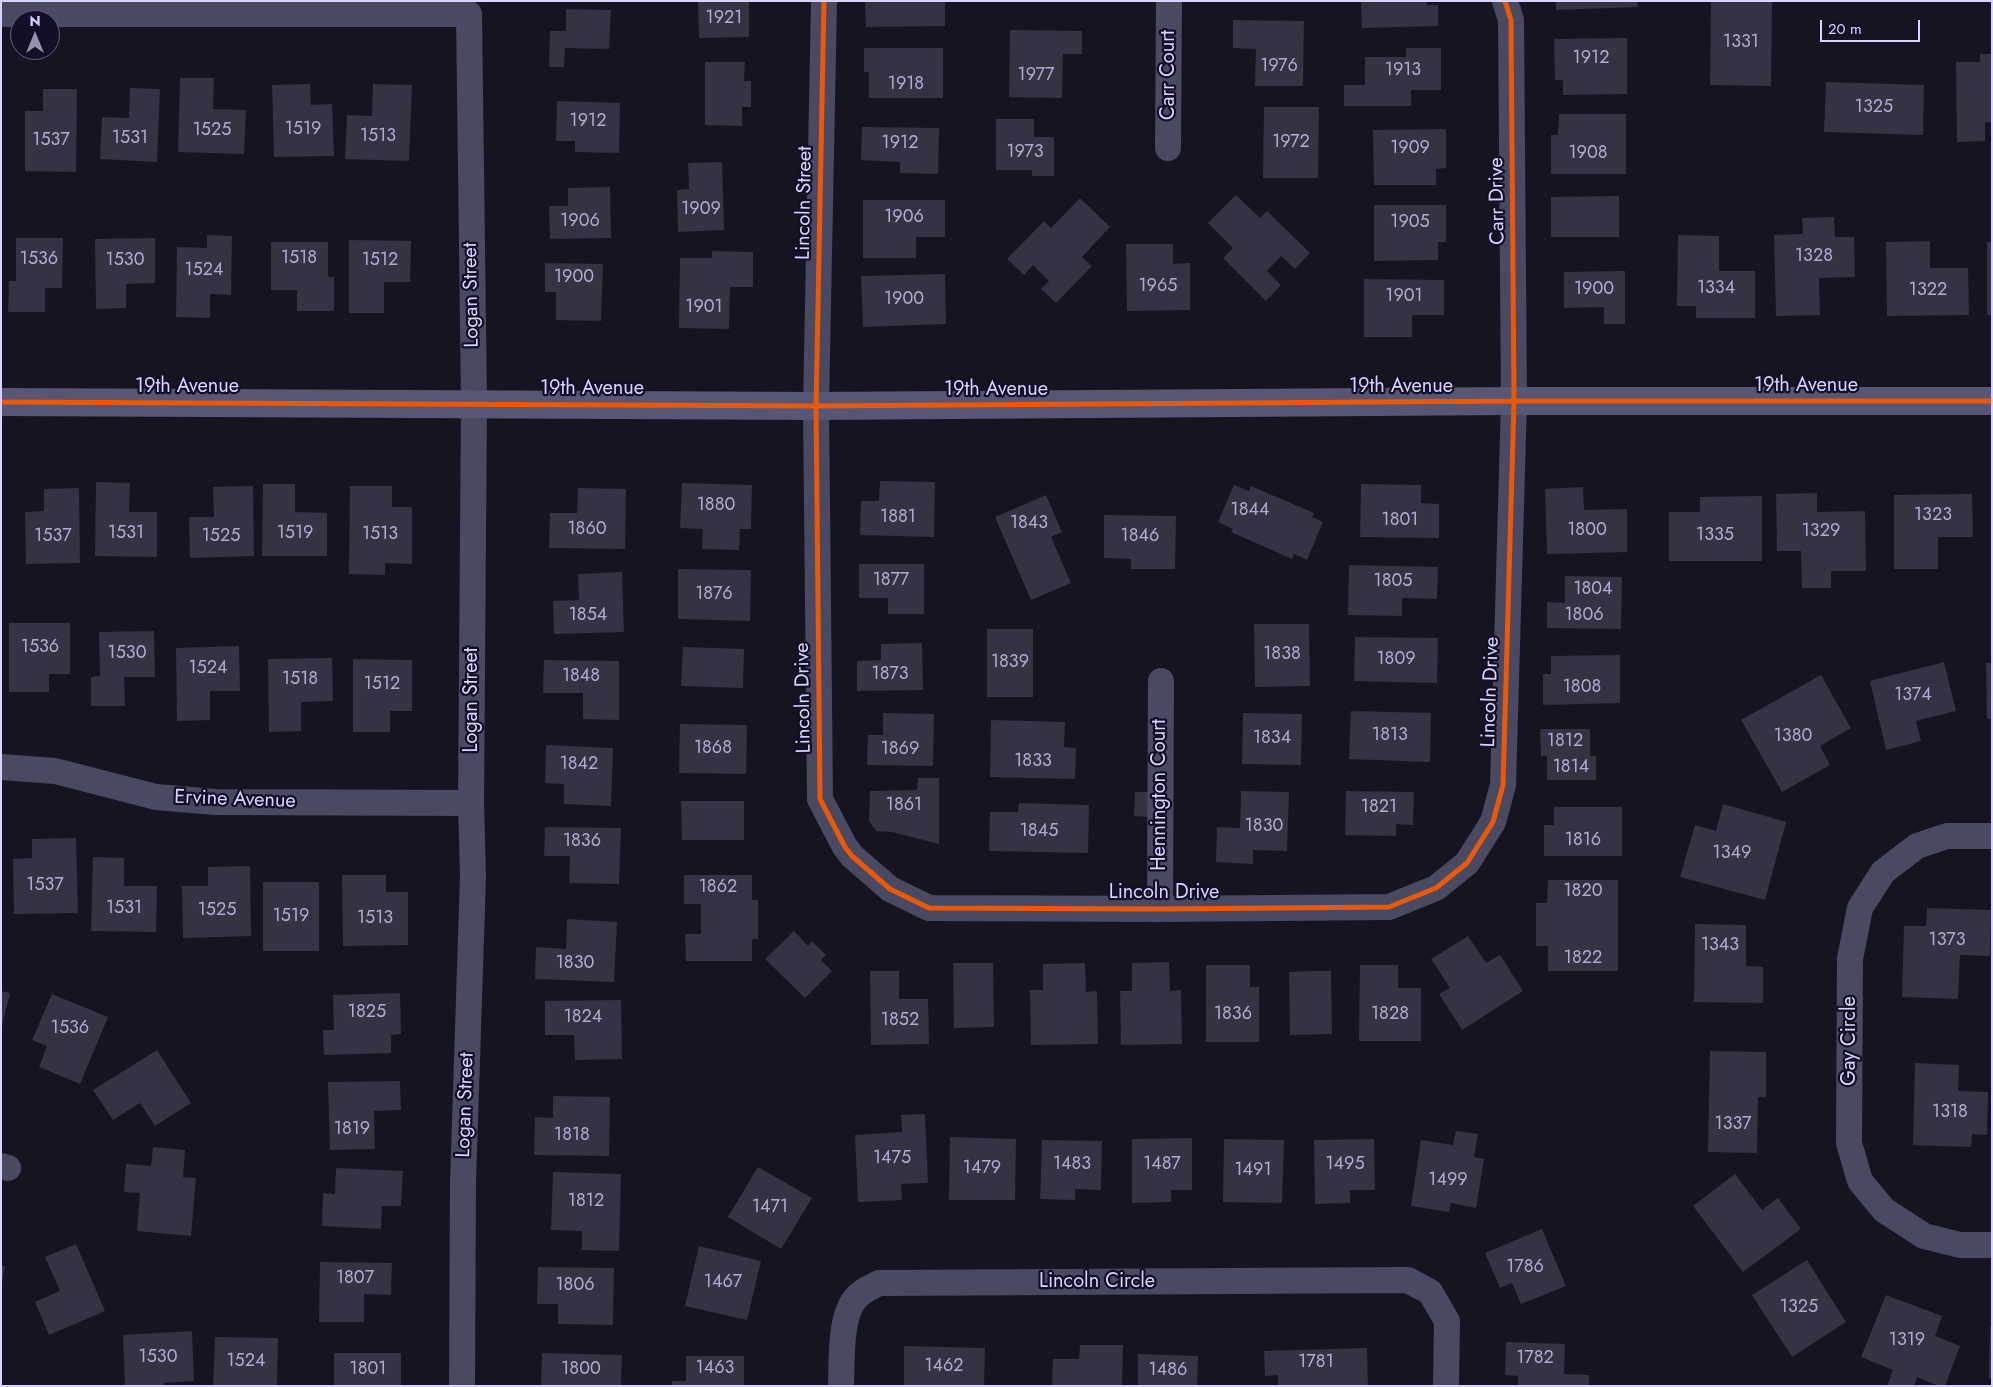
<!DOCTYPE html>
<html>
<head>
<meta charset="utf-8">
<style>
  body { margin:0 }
  #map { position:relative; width:1993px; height:1387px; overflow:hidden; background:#161421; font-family:Jost,sans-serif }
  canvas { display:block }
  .frame { position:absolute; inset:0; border:2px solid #d9d4ff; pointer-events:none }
  .north { position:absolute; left:10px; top:10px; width:50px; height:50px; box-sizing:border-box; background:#130f26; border:1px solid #625e7d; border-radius:50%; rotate:0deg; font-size:14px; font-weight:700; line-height:20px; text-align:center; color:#d9d4ff }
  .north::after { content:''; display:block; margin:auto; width:18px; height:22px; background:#9591b1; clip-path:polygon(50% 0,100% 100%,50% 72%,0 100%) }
  .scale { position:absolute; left:1820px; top:20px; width:100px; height:22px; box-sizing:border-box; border:2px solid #d9d4ff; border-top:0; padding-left:6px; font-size:15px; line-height:18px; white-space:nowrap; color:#d9d4ff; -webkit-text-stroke:4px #130f26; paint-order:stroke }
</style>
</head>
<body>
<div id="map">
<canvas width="1993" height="1387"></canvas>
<div class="frame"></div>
<div class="north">N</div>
<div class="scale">20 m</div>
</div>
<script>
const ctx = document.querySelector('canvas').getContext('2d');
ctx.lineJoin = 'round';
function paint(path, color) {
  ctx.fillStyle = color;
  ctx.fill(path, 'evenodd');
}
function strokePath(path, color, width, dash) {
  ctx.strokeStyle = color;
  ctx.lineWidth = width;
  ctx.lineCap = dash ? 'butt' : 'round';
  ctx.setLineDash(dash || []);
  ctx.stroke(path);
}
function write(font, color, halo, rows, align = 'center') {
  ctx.font = font + ' Jost,sans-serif';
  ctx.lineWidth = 4.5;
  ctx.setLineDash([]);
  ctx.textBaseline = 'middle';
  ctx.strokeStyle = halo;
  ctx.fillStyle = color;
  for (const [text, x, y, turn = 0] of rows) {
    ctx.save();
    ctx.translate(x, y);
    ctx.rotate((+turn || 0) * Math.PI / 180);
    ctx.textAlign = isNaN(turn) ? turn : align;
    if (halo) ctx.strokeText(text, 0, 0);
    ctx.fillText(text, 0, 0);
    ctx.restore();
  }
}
paint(new Path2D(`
  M698 1H749V37L699 38Z
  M865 1H945V26L866 27Z
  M1361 1H1427V5H1438V26L1362 28Z
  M1556 1H1637L1638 7 1556 10Z
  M1711 1H1772L1771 86 1710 85Z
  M566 9 611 10 609 49 565 48 564 67H549L550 31H566Z
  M1233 20 1304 21 1303 86H1255L1256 49 1233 48Z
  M1010 30 1082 31V54H1063L1062 98 1009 97Z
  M1627 38V94L1563 95V80H1555L1554 39Z
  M864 48H943V98H869V72H864Z
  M1406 48H1441V90H1411V106H1344V85H1365V57H1406Z
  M1980 54H1992V122H1985V141L1957 142 1956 62H1980Z
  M705 62H745L744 81H751V107H742V126L705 125Z
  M180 78H214L213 109 246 110 244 154 178 152Z
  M1826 82 1924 85 1923 135 1824 132Z
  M310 84 311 105 332 104 334 156 274 157 272 85Z
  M373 84 412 85 409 161 345 159 347 115 372 116Z
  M130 88 160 89 157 162 100 159 102 117 129 118Z
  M43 89H77L76 172 25 171V111H43Z
  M557 101 620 103 619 153 575 152V141H556Z
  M1264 107H1319L1318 178H1263Z
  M1559 114H1626V174H1551V135H1558Z
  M996 119H1034V137H1054V176H1032V170H996Z
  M862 127 939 128 938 174 900 173V162L861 160Z
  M1446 129V168L1436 169V185H1374L1373 130Z
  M722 162 724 230 678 232 677 190 689 189 688 163Z
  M610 187 611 238 550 239 549 206H568V188Z
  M1236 195 1260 218 1267 211 1310 253 1295 269 1281 256 1267 271 1281 285 1266 301 1223 258 1233 248 1208 223Z
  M1619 196V237H1551V197Z
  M1080 198 1110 227 1082 257 1092 266 1056 303 1041 289 1049 281 1033 265 1024 275 1007 259 1044 221 1051 228Z
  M863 200H945V237H916V258H863Z
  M1374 205H1446V242H1438V260L1374 261Z
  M1834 217 1835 237H1854L1855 277 1819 278 1820 315 1776 316 1774 235 1803 234 1802 218Z
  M207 235 232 236 231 295 210 294V318L176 317 177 247 207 248Z
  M1678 235 1719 236V271H1755V318H1696V306H1677Z
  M16 238H63L62 288H45V312H8L9 281H16Z
  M155 238V283L126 284V308L96 309 95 239Z
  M349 240 411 241 410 282H384V313H349Z
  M1930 241V268H1968L1969 315 1887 316 1886 242Z
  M271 242H328V277H334V311H297V290H271Z
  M1987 242H1992V315H1987Z
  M1126 244H1173V264L1190 263V310L1127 311Z
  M712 251 753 252V287H730L729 329 679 328 680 258H712Z
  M545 263 603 264 601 321 556 320V292H545Z
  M1625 271V324H1604V307L1564 308V272Z
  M945 274 946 324 863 327 861 276Z
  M1364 279 1444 280V315H1412V337H1364Z
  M880 481 935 482 934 537 860 535 861 501H879Z
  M96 482 130 483 129 512H157V557L95 556Z
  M682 483 752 485 751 529H740L739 550 702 549 703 529 680 528Z
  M263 484H295V512L327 513V556H262Z
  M1361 484 1421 485V503L1439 504V538L1360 537Z
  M1234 485 1249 491 1251 486 1314 513 1312 517 1323 522 1307 560 1294 554 1292 559 1231 532 1233 529 1218 522Z
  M253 486 254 556 190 558 189 517H214L213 487Z
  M350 486H392V507H412V564L385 563V575L349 574Z
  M1583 487 1584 510 1627 509V552L1547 554 1545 489Z
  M79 488 80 563 26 564 25 512 44 511V489Z
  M578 488 626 489 625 549 549 548 550 513H577Z
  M1817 493V512L1865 511 1866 571H1831V588H1802L1801 551H1777L1776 494Z
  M1972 494 1973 537H1938V569H1894V495Z
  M1046 495 1062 532 1051 537 1071 583 1031 600 995 517Z
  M1762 496V561H1669V512H1700V497Z
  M1104 515 1176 516 1175 569H1131V559L1104 558Z
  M859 564H924V614H888V598H859Z
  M1349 565 1438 567 1437 599 1402 598V616L1348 615Z
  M678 569 751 570 750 621 678 619Z
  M622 572 624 632 554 634 553 601 579 600 578 574Z
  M1565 576 1622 577 1621 629 1547 628V602L1565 603Z
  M9 623H70V674H49V692H9Z
  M1254 624H1309L1310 686 1255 687Z
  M987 629H1033V697H987Z
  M154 631 155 677H124L125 706H91V677L100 676 99 632Z
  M1355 637 1438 638 1437 683 1354 681Z
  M922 643 923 690 857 691V661L881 660V644Z
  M239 646 240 691H210V720L177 721 176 648Z
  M683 647 744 649 743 688 681 686Z
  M1620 655V703L1543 705V674H1551V656Z
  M332 658 333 701 301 702V731L269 732 268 659Z
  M353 659 412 660V711H390V732H353Z
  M544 660 619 661V720L583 719V693H543Z
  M1944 662 1956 711 1916 721 1921 741 1886 750 1870 681Z
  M1986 663H1992V719H1987Z
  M1821 675 1851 728 1820 746 1830 765 1782 792 1741 720Z
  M1351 711 1431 713 1430 762 1349 759Z
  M883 713 934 714 933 766 867 765 868 735H883Z
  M1243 713 1302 714 1301 765 1242 764Z
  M991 720 1065 722 1064 747 1076 748 1075 779 990 777Z
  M680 724 747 725 746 774 679 773Z
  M1540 729H1590V756H1596V780H1547V756H1541Z
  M546 745 613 748 611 806 564 804V784L545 783Z
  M918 778H939V844L892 832 876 831 869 821 870 791 917 790Z
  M1241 791 1289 792 1287 851 1253 850V864L1216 862 1217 827 1240 828Z
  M1346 791 1414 792 1413 825 1396 824V836L1345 835Z
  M1135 792H1149L1148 817 1134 816Z
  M681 801H744V840H682Z
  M1019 803 1089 805 1088 853 989 851 990 812H1018Z
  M1723 804 1786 822 1765 900 1680 877 1695 825 1716 831Z
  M1554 807H1622V856H1544V825H1554Z
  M545 827 621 828 619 884 569 883 570 856H544Z
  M76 838 78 913 14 914 13 859 32 858V839Z
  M93 857 124 858V886H157L156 932 91 931Z
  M250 866 251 936 183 938 182 886H208V867Z
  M342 875H386V892H408V945L343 946Z
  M684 875H752V900H758V939H752V961H686L685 934H701V904H684Z
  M1548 880H1618V971H1548V946H1536V903H1547Z
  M263 882H319V951H263Z
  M1927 908 1991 910 1990 956 1960 955 1958 999 1902 997 1904 926H1926Z
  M567 919 617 922 614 982 535 979 536 947 566 949Z
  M1695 924 1746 925V966L1763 967V1003L1694 1002Z
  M794 931 808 946 812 941 826 955 821 960 832 971 805 998 765 959Z
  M1468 936 1486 963 1500 955 1523 991 1462 1030 1439 994 1450 988 1431 959Z
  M1169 962 1170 991 1181 990 1182 1044 1121 1045 1120 991H1132V963Z
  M953 963H993L994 1027 954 1028Z
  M1085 963 1086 992 1097 991 1098 1044 1031 1045 1030 990H1043V964Z
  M1206 965H1250V987H1259V1042H1206Z
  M1360 965H1398V988H1421V1041H1359Z
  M870 971H899V999H928L929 1044 871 1045Z
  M1311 971H1331L1332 1034 1290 1035 1289 972Z
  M1 991 10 993 2 1026H1Z
  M400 993 401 1034 391 1035V1053L324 1055 323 1030H334L333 995Z
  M52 994 108 1017 80 1084 39 1067 47 1046 32 1040Z
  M621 1000 622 1059 575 1060 574 1035H545V1001Z
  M157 1050 191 1103 155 1126 140 1103 113 1120 93 1090Z
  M1710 1051 1766 1052V1097H1758L1757 1153 1708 1152Z
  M1915 1063 1959 1065 1958 1091 1988 1092 1987 1135 1972 1134 1971 1147 1913 1145Z
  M400 1081 401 1110 374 1111 375 1149 330 1150 328 1082Z
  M553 1096 610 1097 609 1156 534 1155 535 1117 553 1118Z
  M925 1114 928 1183 901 1184 902 1200 858 1202 855 1135 902 1132 901 1115Z
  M1456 1131 1478 1134 1474 1157 1484 1159 1476 1208 1451 1203 1449 1212 1411 1206 1421 1140 1453 1145Z
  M950 1137 1016 1139 1015 1200H949Z
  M1192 1138V1190H1171V1202L1132 1203V1139Z
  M1224 1139 1284 1140 1282 1203 1223 1202Z
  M1374 1139 1375 1190H1350V1203L1315 1204 1314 1140Z
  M1042 1140 1102 1141 1101 1190 1075 1189V1200L1040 1199Z
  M153 1147 185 1150 183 1177 196 1178 191 1236 137 1231 140 1193 124 1192 126 1164 151 1166Z
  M758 1167 812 1198 781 1249 728 1217Z
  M336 1168 403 1171 401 1206H382L381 1229 322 1226 323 1193 335 1194Z
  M553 1172 621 1174 619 1251 582 1250V1231L551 1230Z
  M1735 1174 1762 1210 1778 1198 1801 1229 1743 1272 1693 1206Z
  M1542 1229 1566 1286 1521 1304 1512 1283 1500 1288 1485 1253Z
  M76 1244 105 1311 49 1335 35 1302 60 1291 45 1257Z
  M699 1246 761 1261 747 1320 685 1306Z
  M1807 1260 1846 1322 1792 1357 1752 1295Z
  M320 1262 392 1263 391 1295 364 1294V1322H319Z
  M1 1266H5L2 1283 1 1282Z
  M538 1267 614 1268 613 1325 558 1324V1304H537Z
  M1886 1295 1942 1316 1935 1336 1960 1346 1945 1386H1939L1917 1377 1914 1386H1887L1893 1370 1861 1357Z
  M1990 1326H1992V1378H1989Z
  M192 1331 194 1381 164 1383V1386H125L123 1335Z
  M215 1337 278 1338 277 1386H213Z
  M1506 1342 1565 1344 1564 1374 1589 1375V1386H1518V1376L1505 1375Z
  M1080 1345H1123L1122 1386H1052L1053 1359H1079Z
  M904 1346 985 1348 984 1386H904Z
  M1367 1348 1368 1386H1278V1375L1265 1376 1264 1351Z
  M334 1353H401V1386H334Z
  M542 1353 622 1355 621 1386H541Z
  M1138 1354 1198 1356 1197 1386H1138Z
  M686 1356H744V1386H672V1381H686Z`), '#343243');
strokePath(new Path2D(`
  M824 1 816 406 820 799 845 847 852 856 890 889 929 908 1160 909 1389 907 1436 888 1467 863 1493 822 1503 785 1514 401 1511 20 1505 1
  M1 14H469L474 403 471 803 473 876 463 1182 462 1386
  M1168 148 1169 1
  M1 767 55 771 156 797 215 802 471 803
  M1992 836H1947L1917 846 1883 872 1860 908 1850 959 1849 1143 1860 1181 1884 1210 1924 1236 1960 1245H1992
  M1160 909 1161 681
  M1 1166 8 1168
  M841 1386C842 1362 839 1311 859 1295 864 1290 872 1287 879 1283L1408 1280 1430 1292 1447 1321 1446 1386`), '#4a4962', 26);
strokePath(new Path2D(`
  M1 402 816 406 1514 401H1992`), '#575674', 28);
strokePath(new Path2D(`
  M824 1 816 406 820 799 845 847 852 856 890 889 929 908 1160 909 1389 907 1436 888 1467 863 1493 822 1503 785 1514 401 1511 20 1505 1
  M1 402 816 406 1514 401H1992`), '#e8590c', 5);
write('18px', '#b0acd0', null, [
  ["1921",724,19],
  ["1331",1741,43],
  ["1912",1591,59],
  ["1976",1279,67],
  ["1913",1403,71],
  ["1977",1036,76],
  ["1918",906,85],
  ["1325",1874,108],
  ["1912",588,122],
  ["1519",303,130],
  ["1525",212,131],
  ["1513",378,137],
  ["1531",130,139],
  ["1537",51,141],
  ["1972",1291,143],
  ["1912",900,144],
  ["1909",1410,149],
  ["1973",1025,153],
  ["1908",1588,154],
  ["1909",701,210],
  ["1906",904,218],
  ["1906",580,222],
  ["1905",1410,223],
  ["1328",1814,257],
  ["1518",299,259],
  ["1536",39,260],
  ["1530",125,261],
  ["1512",380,261],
  ["1524",204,271],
  ["1900",574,278],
  ["1965",1158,287],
  ["1334",1716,289],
  ["1900",1594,290],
  ["1322",1928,291],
  ["1901",1404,297],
  ["1900",904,300],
  ["1901",704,308],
  ["1880",716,506],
  ["1844",1250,511],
  ["1323",1933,516],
  ["1881",898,518],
  ["1801",1400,521],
  ["1843",1029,524],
  ["1860",587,530],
  ["1800",1587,531],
  ["1329",1821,532],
  ["1531",126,534],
  ["1519",295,534],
  ["1513",380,535],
  ["1335",1715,536],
  ["1537",53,537],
  ["1525",221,537],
  ["1846",1140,537],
  ["1877",891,581],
  ["1805",1393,582],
  ["1804",1593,590],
  ["1876",714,595],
  ["1854",588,616],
  ["1806",1584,616],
  ["1536",40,648],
  ["1530",127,654],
  ["1838",1282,655],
  ["1809",1396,660],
  ["1839",1010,663],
  ["1524",208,669],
  ["1873",890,675],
  ["1848",581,677],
  ["1518",300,680],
  ["1512",382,685],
  ["1808",1582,688],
  ["1374",1913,696],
  ["1813",1390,736],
  ["1380",1793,737],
  ["1834",1272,739],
  ["1812",1565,742],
  ["1868",713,749],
  ["1869",900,750],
  ["1833",1033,762],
  ["1842",579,765],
  ["1814",1571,768],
  ["1861",904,806],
  ["1821",1379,808],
  ["1830",1264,827],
  ["1845",1039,832],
  ["1816",1583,841],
  ["1836",582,842],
  ["1349",1732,854],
  ["1537",45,886],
  ["1862",718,888],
  ["1820",1583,892],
  ["1531",124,909],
  ["1525",217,911],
  ["1519",291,917],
  ["1513",375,919],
  ["1373",1947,941],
  ["1343",1720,946],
  ["1822",1583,959],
  ["1830",575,964],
  ["1825",367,1013],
  ["1836",1233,1015],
  ["1828",1390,1015],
  ["1824",583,1018],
  ["1852",900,1021],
  ["1536",70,1029],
  ["1318",1950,1113],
  ["1337",1733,1125],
  ["1819",352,1130],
  ["1818",572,1136],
  ["1475",892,1159],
  ["1483",1072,1165],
  ["1487",1162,1165],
  ["1495",1345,1165],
  ["1479",982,1169],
  ["1491",1253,1171],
  ["1499",1448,1181],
  ["1812",586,1202],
  ["1471",770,1208],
  ["1786",1525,1268],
  ["1807",355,1279],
  ["1467",723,1283],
  ["1806",575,1286],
  ["1325",1799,1308],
  ["1319",1907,1341],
  ["1530",158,1358],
  ["1782",1535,1359],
  ["1524",246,1362],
  ["1781",1316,1363],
  ["1462",944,1367],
  ["1463",715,1369],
  ["1801",368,1370],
  ["1800",581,1370],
  ["1486",1168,1371]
]);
write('20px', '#d9d4ff', '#130f26', [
  ["Carr Court",1169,75,-90],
  ["Carr Drive",1498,201,-91],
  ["Lincoln Street",805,203,-89],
  ["Logan Street",472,295,-91],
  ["19th Avenue",1806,386],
  ["19th Avenue",187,387],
  ["19th Avenue",1401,387],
  ["19th Avenue",592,389],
  ["19th Avenue",996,390],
  ["Lincoln Drive",1491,692,-88],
  ["Lincoln Drive",804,698,-91],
  ["Logan Street",472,700,-90],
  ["Hennington Court",1160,795,-90],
  ["Ervine Avenue",235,800,2],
  ["Lincoln Drive",1164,893],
  ["Gay Circle",1850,1041,-90],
  ["Logan Street",466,1105,-88],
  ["Lincoln Circle",1097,1282]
]);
</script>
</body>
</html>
